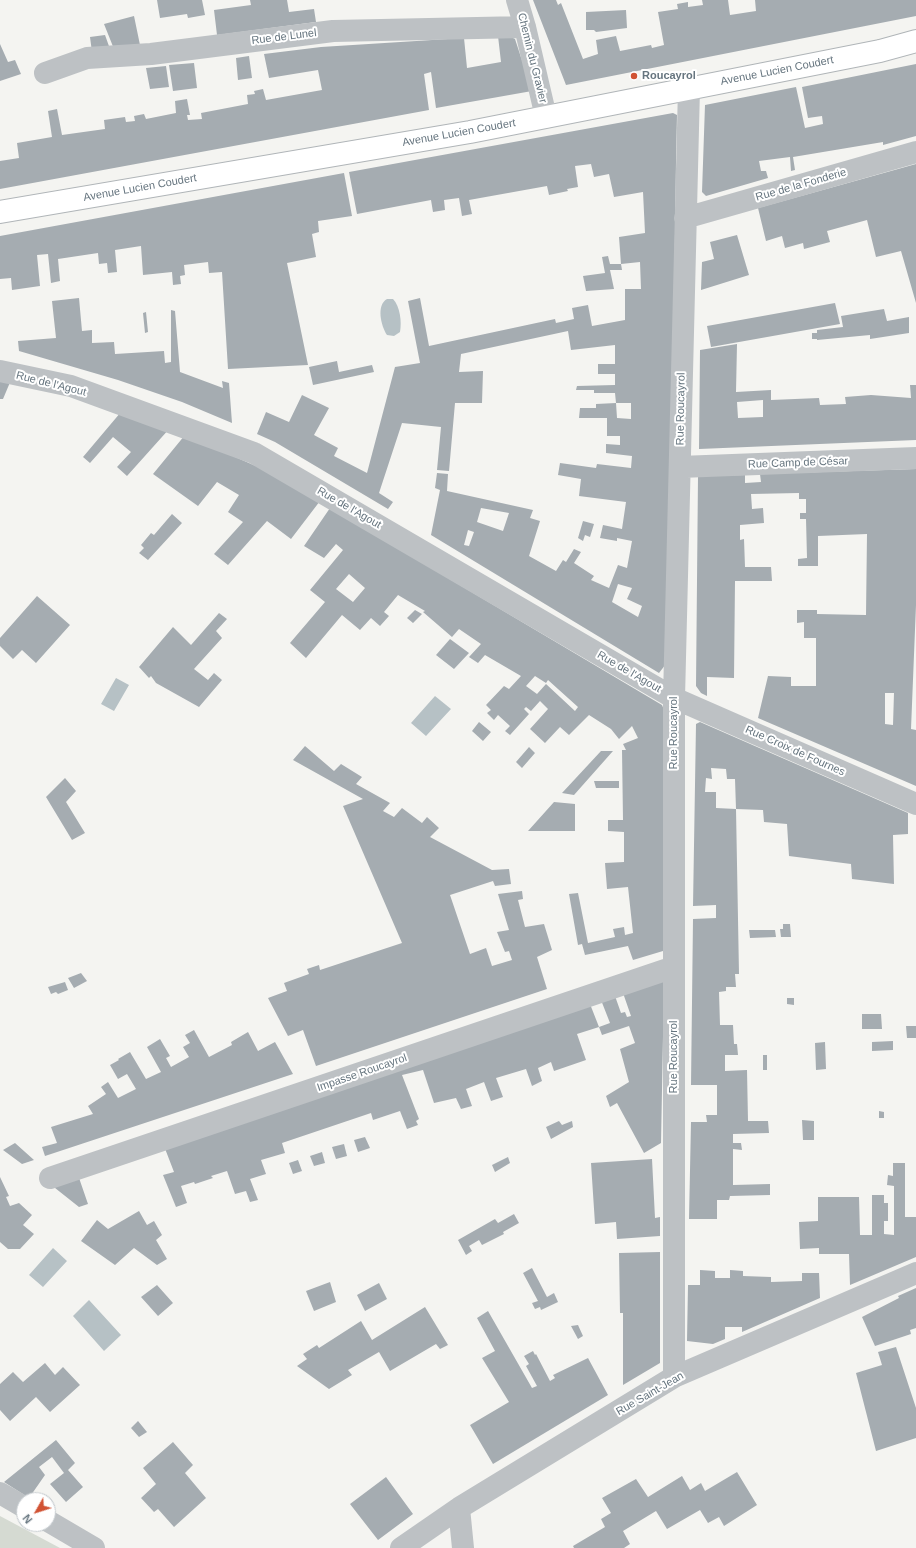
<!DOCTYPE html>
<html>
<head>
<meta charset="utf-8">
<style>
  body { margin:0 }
  #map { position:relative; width:916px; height:1548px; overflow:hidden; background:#f4f4f1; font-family:Arial,sans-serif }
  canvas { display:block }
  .north { position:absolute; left:16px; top:1492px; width:40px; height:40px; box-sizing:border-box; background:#fff; border:1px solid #c2c8cc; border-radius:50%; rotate:231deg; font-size:11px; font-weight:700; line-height:16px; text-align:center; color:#66757f }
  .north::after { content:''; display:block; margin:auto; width:14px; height:18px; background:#d15233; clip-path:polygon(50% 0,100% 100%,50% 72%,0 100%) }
</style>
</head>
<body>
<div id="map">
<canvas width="916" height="1548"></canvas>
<div class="north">N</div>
</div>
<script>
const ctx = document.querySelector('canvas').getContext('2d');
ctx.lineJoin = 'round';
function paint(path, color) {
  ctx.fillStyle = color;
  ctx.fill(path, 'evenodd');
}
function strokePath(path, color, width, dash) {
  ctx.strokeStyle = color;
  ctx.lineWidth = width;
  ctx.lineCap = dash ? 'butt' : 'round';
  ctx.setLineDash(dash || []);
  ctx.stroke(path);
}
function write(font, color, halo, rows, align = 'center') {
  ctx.font = font + ' Arial,sans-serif';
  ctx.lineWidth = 4;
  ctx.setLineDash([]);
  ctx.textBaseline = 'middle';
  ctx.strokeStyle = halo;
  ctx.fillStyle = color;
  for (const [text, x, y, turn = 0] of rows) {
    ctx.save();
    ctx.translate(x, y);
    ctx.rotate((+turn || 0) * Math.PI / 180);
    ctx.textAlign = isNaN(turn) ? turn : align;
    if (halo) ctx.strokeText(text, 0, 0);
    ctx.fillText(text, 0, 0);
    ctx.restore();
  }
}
paint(new Path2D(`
  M0 1516 60 1548H0Z`), '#d5dad2');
paint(new Path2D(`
  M387 299H393C400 306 402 322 400 332L394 336 387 335C381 326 376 305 387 299Z
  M116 678 129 685 114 711 101 704Z
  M435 696 451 709 426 736 411 723Z
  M53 1248 67 1261 43 1287 29 1275Z
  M89 1300 121 1335 104 1351 73 1316Z`), '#b6c1c5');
paint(new Path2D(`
  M157 0H202L205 15 188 18 187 14 160 18Z
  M250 0H287L289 12 314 9 316 22 217 35 214 10 251 5Z
  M533 0H556L558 5 561 3 583 59 598 54 596 40 616 36 620 51 651 45 652 48 664 45 658 12 678 9 677 4 688 2V7L703 5 702 0H728L730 15 756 11 755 0H916V16L566 85Z
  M626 10 627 28 596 32 594 30H586V12Z
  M134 16 140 45 114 49 104 24Z
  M105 35 110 49 92 52 90 37Z
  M498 36H509L515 39 532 91 436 108 431 72 424 74 429 110 0 189V161L19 158 17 143 52 137 48 111 57 109 62 135 105 129 104 120 125 117 126 122 135 121 134 116 144 114 146 119 176 113 175 101 187 99 190 115H187L188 120 202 119 201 113 248 104 247 95 255 94 254 91 263 89 266 100 322 90 318 70 269 78 264 54 321 47 464 38 467 68 501 62Z
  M0 44 8 62 15 60 21 74 0 81Z
  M249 56 252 78 238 80 236 58Z
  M194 63 197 88 173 91 169 65Z
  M916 64V136L883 145V142L793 157 795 170 791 171 790 157 759 161 761 171H766L768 178 706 196 702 192 705 105 796 87 805 128 823 124 822 116 808 118 802 87Z
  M166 66 169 87 150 89 146 68Z
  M673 113 677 115 676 162 669 660 659 673 431 535 440 490 435 488 437 473 448 474 447 491 533 510 530 518 540 521 529 556 556 571 563 560 566 562 574 549 581 552 574 563 594 576 591 580 609 588 618 565 627 568 632 541 617 538V541L600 538 603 525 622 529 626 502 579 496 581 479 558 475 560 463 596 468 597 464 631 468 632 456 606 453V444L620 445V436H607V418H579L580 408H596V404L616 403 615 393H594V390H576L577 386 615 385V374H598V364H615V345L571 350 568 331 461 354 459 372 483 371 482 403H455L449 471 437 470 441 427 402 423 379 493 393 502 388 509 275 442 257 434 266 412 289 422 302 395 329 408 314 435 338 448 334 456 367 473 395 367 420 363 408 301 420 298 429 346 555 319 556 323 574 319 572 308 588 305 592 326 625 320V289H641L640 262 621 264 619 237 645 233 643 192 614 197 609 174 594 177 591 164 575 166 578 187 567 189 568 191 549 195 547 186 469 200 472 214 462 216 459 198 444 200 445 210 433 212 431 200 357 214 349 172ZM616 403H631V419L617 418ZM481 508 509 513 503 531 477 522ZM468 530 474 532 469 546 464 545ZM618 584 632 588 627 599 642 606 638 617 612 602Z
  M916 164V303L901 251 876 257 867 220 827 231 830 242 804 249 803 243 785 248 782 236 766 241 758 208Z
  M344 173 352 216 318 221 319 232 312 234 316 257 287 263 308 365 228 369 222 272 209 273 208 262 184 265 185 275 180 276 181 284 173 285 172 272 143 275 141 246 115 250 117 272 108 273 107 263 99 264 98 253 58 259 60 281 51 283 48 254 37 255 40 286 12 290 11 278 0 279V236Z
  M737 235 749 275 701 290 702 262 714 259 710 242Z
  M608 256 610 264H621L622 270H610L614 289 586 291 583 276 605 273 602 257Z
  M79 298 82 331 92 330V343L114 342 115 354 164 351 165 363 171 362V310L175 311 180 372 223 388 222 381 229 383 232 423 182 402 118 380 19 351 18 341 56 338 52 301Z
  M835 303 840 324 711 347 707 326Z
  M884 309 887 321 909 317V333L870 339V335L817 340V339H812V333H817V330L843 327 841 316Z
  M146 312 148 332 145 333 143 313Z
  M737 344 736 392 771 390V400L819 398 820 405 846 404 845 397 871 395 911 398 910 385H916V440L699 449 700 350ZM763 400V417L738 418 737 402Z
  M337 361 339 372 372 365 374 372 313 385 309 367Z
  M0 378 11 380 3 399H0Z
  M121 412 170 428 127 476 117 467 131 452 113 437 90 463 83 457Z
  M185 435 274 474 320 501 291 539 267 521 228 565 214 554 243 522 228 512 239 495 217 482 198 506 153 474Z
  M916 469V605L911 729 916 730V786L758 718 768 676 791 677V686H816V638H804V622L797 623V610H817V614L866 615 867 534 818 536V566H798V559L807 558 806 519H800V513H806V499H799V493L751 494 752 509 763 508 764 523 740 525V540L744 539 745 567H771L772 581H735L734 678 707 677V696L701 693 696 686 698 476 745 475V483L761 482 760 474ZM885 693H894L893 725 885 724Z
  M330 508 662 705 667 717 664 948 663 951 633 960 628 946 585 955 582 944 578 945 569 894 578 893 588 943 615 937 613 929 624 927 625 935 633 933 628 887 607 889 605 863 624 862V832L608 831V820H623L622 750H626L623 744 638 738 632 726 619 739 611 729 589 715 569 735 560 727 545 743 530 729 548 709 540 701 531 711 526 707 524 709 529 714 510 735 505 731 510 726 498 715 494 720 487 713 491 710 486 705 504 686 509 689 521 676 485 655 478 663 469 657 481 644 459 629 452 637 423 612 425 611 398 595 384 612 389 616 380 626 371 618 360 630 342 615 306 658 290 643 325 602 310 590 343 550 336 544 324 558 304 546ZM349 574 365 588 353 602 336 589ZM535 676 546 683 548 680 578 707 575 711 546 684 537 694 526 686Z
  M172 514 182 523 148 560 139 553 144 548 141 545 151 533 154 535Z
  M583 521 594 524 590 537 585 535 583 541 578 538Z
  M37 596 70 625 36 663 22 650 13 659 0 646V638Z
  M415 610 422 614 413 623 407 618Z
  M219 613 227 619 216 631 222 638 194 669 208 680 214 673 222 680 199 707 156 683 151 676 149 678 139 667 173 627 191 645Z
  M450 639 469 653 454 669 436 655Z
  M479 722 491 732 483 741 472 731Z
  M700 722 908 813V834L893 835 894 884 852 879 851 864 789 856 787 824 764 822 763 810 736 809 735 779H727L726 769 711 768 712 779 706 778 705 792H716V808L736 809 739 974H735L736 987H726V991L719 992 720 1025H733L734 1044H737L738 1055H725V1071L747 1070 748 1121H768L769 1133 733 1134V1143H741L742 1150 733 1149V1185L770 1184V1195L730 1196 729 1200H717V1219H689L691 1122H707L706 1115H717V1085H691L693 919 716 918V905L693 906 696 724Z
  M305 746 334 771 341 764 362 777 356 784 390 803 383 811 394 817 402 808 422 823 427 817 439 828 430 837 492 870 509 869 511 884 495 886 493 881 450 895 470 954 486 948 492 966 512 960 509 951 505 952 497 932 509 930 498 894 522 891 523 899 518 900 525 927 544 924 552 950 537 957 547 989 316 1066 303 1030 288 1036 268 998 287 991 284 983 309 974 307 969 319 965 320 970 402 943 343 806 363 799 293 760Z
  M529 747 535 753 522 768 516 762Z
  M601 751H613L574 795 562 793Z
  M65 778 76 791 66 802 85 833 72 840 46 797Z
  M594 781H619V788H596Z
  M554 802 575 804V831H528Z
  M783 924H790L791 937H781L780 929H783Z
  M749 930H775L776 937 750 938Z
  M81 973 87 981 74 988 68 978Z
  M661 980 664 983 661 1143 644 1153 617 1103 610 1107 606 1096 629 1082 620 1049 635 1043 629 1026 602 1035 599 1027 610 1023 601 1000 615 996 621 1013 625 1012 627 1017 631 1016 623 993Z
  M65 982 68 990 58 994 56 992 51 994 48 987Z
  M787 998H794V1005L787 1004Z
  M590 1004 599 1027 577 1034 586 1060 554 1071 551 1062 538 1068 542 1081 532 1086 526 1069 496 1078 503 1097 491 1101 484 1082 466 1089 472 1106 461 1109 456 1098 434 1103 423 1070 402 1075 419 1119 416 1121 418 1125 407 1129 400 1111 373 1120 371 1113 282 1143 285 1153 261 1160 266 1174 250 1179 258 1200 250 1202 246 1191 235 1194 227 1171 211 1176 213 1178 195 1184 194 1182 181 1186 187 1203 176 1207 163 1175 174 1172 164 1146Z
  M862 1014H881L882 1029H862Z
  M906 1026H916V1038H907Z
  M194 1030 209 1057 232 1045 231 1042 248 1032 258 1051 275 1042 293 1074 45 1156 42 1147 57 1143 51 1127 93 1114 88 1106 106 1094 101 1087 108 1082 118 1098 136 1089 127 1074 118 1079 110 1065 119 1060 118 1059 130 1052 146 1079 161 1072 147 1047 160 1039 170 1056 166 1058 171 1067 189 1057 183 1047 190 1043 185 1035Z
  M893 1041V1050L872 1051V1042Z
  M825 1042 826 1069 816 1070 815 1043Z
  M763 1055H767V1070H763Z
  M879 1111 884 1112V1118H879Z
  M802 1120 814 1121V1140H803Z
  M559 1121 562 1125 572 1121 573 1127 551 1139 546 1127Z
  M365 1137 370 1148 358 1152 354 1140Z
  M15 1143 34 1160 22 1164 3 1150Z
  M344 1144 347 1156 336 1159 332 1147Z
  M322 1152 325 1163 314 1166 310 1156Z
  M508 1157 510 1163 495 1172 492 1165Z
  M652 1159 655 1218 660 1217V1236L617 1239 616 1222 595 1224 591 1163Z
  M298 1160 302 1171 293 1174 289 1163Z
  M893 1163H905V1217H916V1257L850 1285 849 1254H819V1248L800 1249 799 1222 818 1221V1197H859L860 1235H872V1195H884V1203H888V1221H884V1234L894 1235V1186L887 1185 888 1175 893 1176Z
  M78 1175 88 1204 79 1207 50 1184Z
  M0 1177 9 1196 6 1197 10 1206 19 1203 32 1215 23 1225 34 1234 20 1249H8L0 1242Z
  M139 1211 147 1225 154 1221 162 1235 156 1240 167 1259 157 1265 134 1248 115 1265 81 1241 97 1220 108 1229Z
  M514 1214 519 1223 503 1232 504 1234 482 1245 479 1240 469 1246 472 1251 466 1255 458 1240 495 1219 498 1223Z
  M660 1252V1363L623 1385V1313H620L619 1253Z
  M532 1268 547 1297 554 1293 558 1302 541 1310 540 1307 535 1309 532 1303 538 1301 523 1273Z
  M700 1270 715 1271V1278H730V1270L743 1271V1276L771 1277V1282L802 1281V1273H819L820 1298 742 1332V1327H725V1339L713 1344 687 1341 688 1285H700Z
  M330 1282 336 1302 314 1311 306 1291Z
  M379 1283 387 1299 365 1311 357 1295Z
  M157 1285 173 1303 158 1316 141 1297Z
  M916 1288V1328L910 1330 911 1334 875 1346 862 1317 899 1298 898 1296Z
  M425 1307 448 1345 440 1349 436 1344 390 1371 379 1352 348 1370 352 1375 329 1389 297 1366 307 1359 303 1354 317 1345 319 1348 361 1321 372 1340Z
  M488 1311 532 1388 537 1386 526 1366 529 1364 524 1356 533 1351 535 1355 536 1354 550 1381 555 1378 553 1375 588 1358 608 1395 493 1464 470 1425 509 1402 482 1358 495 1351 477 1318Z
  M578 1325 583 1336 578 1339 571 1326Z
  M896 1347 916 1408V1438L876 1451 856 1373 882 1365 878 1352Z
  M45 1363 55 1375 63 1367 80 1385 50 1412 36 1397 10 1421 0 1410V1384L13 1372 23 1382Z
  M138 1421 147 1432 139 1437 131 1428Z
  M56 1440 75 1463 68 1470 83 1487 66 1502 50 1484 64 1473 52 1457 39 1467 45 1475 29 1498 4 1482Z
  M173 1442 193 1465 185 1473 206 1498 174 1527 158 1509 154 1512 141 1498 156 1484 143 1468Z
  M737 1472 757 1505 724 1526 719 1517 708 1523 700 1510 667 1529 656 1511 623 1531 630 1544 624 1548H574L573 1546 605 1527 601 1519 611 1513 602 1498 636 1479 648 1497 682 1476 690 1490 701 1483 705 1491Z
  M386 1477 413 1514 378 1540 350 1504Z`), '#a5acb1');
const secondary = new Path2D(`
  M0 212 470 132 880 51 916 41`);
strokePath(secondary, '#b0b5b8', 24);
strokePath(new Path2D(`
  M517 0 525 27 546 117
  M45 73 87 58 151 54 333 31 525 27
  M685 218 916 152
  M0 371 71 386 254 453 674 698 916 804
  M680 467 916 458
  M50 1178 674 967
  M674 1377V698L689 88
  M0 1493 24 1507
  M459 1508 463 1548
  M48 1521 94 1548
  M401 1548 459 1508 674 1377 916 1273`), '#bdc1c4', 22);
strokePath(secondary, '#fff', 22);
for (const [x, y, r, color] of [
  [634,76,4,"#d15233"]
]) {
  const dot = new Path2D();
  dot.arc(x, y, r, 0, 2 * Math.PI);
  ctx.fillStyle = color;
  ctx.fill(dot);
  strokePath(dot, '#fff', 1.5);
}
write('11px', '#66757f', '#fff', [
  ["Rue de Lunel",284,37,-7],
  ["Chemin du Gravier",532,58,76],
  ["Avenue Lucien Coudert",777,71,-11],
  ["Avenue Lucien Coudert",459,133,-10],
  ["Rue de la Fonderie",801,185,-16],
  ["Avenue Lucien Coudert",140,188,-10],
  ["Rue de l'Agout",51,384,14],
  ["Rue Roucayrol",681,409,-89],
  ["Rue Camp de César",798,463,-2],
  ["Rue de l'Agout",349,508,30],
  ["Rue de l'Agout",629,672,30],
  ["Rue Roucayrol",674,733,-90],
  ["Rue Croix de Fournes",795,751,24],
  ["Rue Roucayrol",674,1057,-90],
  ["Impasse Roucayrol",362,1073,-19],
  ["Rue Saint-Jean",650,1394,-30]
]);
write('bold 11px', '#66757f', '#fff', [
  ["Roucayrol",642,76]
], 'left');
</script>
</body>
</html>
